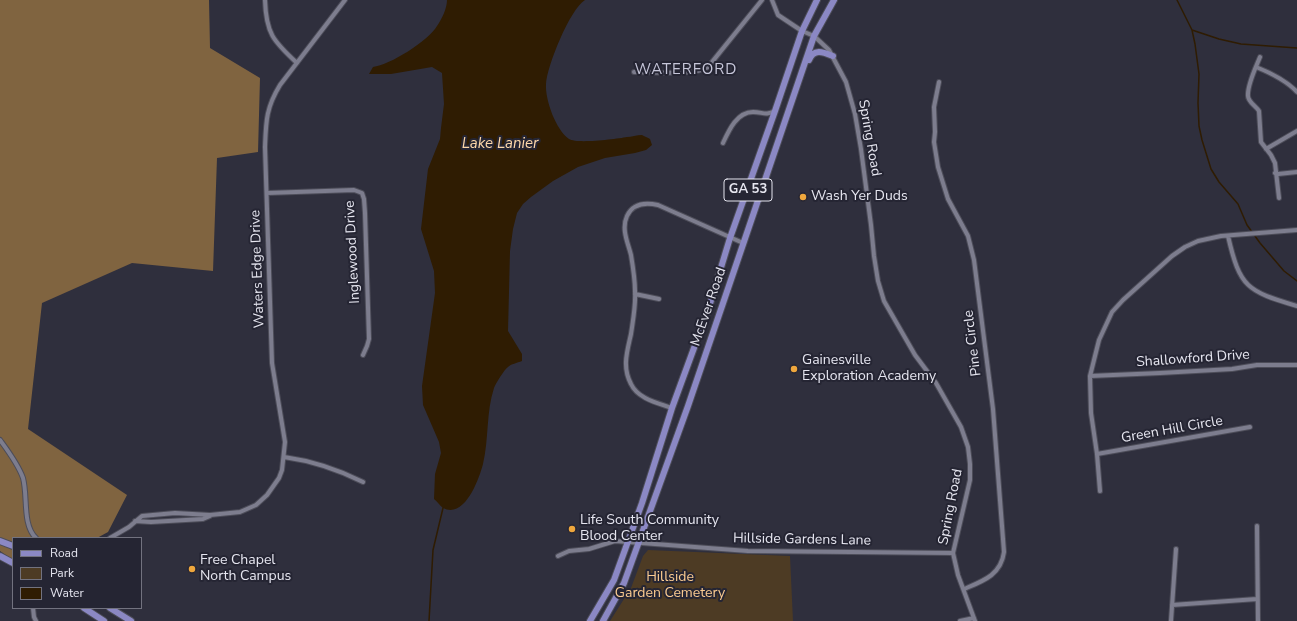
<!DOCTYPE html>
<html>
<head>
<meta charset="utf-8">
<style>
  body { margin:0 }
  #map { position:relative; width:1297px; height:621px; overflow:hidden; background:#2f2f3d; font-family:"Nunito Sans",sans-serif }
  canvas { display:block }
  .legend { position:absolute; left:12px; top:537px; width:130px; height:72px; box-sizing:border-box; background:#252533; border:1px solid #72727f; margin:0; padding:5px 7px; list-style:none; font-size:12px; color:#e6e6f0 }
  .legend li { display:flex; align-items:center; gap:8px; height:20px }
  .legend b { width:20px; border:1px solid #72727f }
</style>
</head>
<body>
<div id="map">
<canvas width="1297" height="621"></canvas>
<ul class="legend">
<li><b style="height:5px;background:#8b88c4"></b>Road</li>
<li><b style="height:11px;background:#4d3b24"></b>Park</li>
<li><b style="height:11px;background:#2f1c02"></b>Water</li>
</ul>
</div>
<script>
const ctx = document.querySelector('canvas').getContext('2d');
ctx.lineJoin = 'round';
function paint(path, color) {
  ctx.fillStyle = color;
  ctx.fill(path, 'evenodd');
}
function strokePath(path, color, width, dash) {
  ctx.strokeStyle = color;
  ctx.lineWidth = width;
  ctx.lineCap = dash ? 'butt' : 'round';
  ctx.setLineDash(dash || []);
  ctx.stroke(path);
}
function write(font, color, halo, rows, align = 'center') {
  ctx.font = font + ' "Nunito Sans",sans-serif';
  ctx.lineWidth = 4;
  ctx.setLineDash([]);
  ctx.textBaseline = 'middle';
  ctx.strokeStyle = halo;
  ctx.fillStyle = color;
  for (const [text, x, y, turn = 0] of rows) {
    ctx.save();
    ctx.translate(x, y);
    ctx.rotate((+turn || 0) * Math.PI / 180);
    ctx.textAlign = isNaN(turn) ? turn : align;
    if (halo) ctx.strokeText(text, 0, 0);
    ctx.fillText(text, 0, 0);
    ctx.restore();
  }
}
paint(new Path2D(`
  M648 550 790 556 793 621H610L631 588 643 556Z`), '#4d3b24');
paint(new Path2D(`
  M0 0H209L210 48 260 78 258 152 217 158 213 271 132 263 42 303 28 429 127 495 108 532 97 538H13V560L0 551Z`), '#806440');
paint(new Path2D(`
  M447 0H585C570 9 547 66 546 84 545 100 556 130 569 139 577 144 616 139 627 137 631 137 637 135 642 135 644 136 648 138 650 139L652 145 646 150 635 153 605 158 578 167 553 181 531 197 523 204 517 213 513 229 510 251 508 331 522 354V361C517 363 511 364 508 367 504 370 496 383 494 388 486 412 489 439 483 464 479 479 465 519 443 508 440 506 437 501 434 499L435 474 441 453 439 442 423 405 422 386 435 293 434 271 421 229 428 169 440 139 441 128 444 104 442 73 432 67 391 74H369L373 67C390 65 428 41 437 26 442 19 447 8 447 0Z`), '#2f1c02');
strokePath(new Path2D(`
  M1177 0 1192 30 1195 44 1199 74 1198 103 1199 126 1202 140 1211 169 1219 182 1238 204 1247 225 1260 243 1284 271 1297 281
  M1192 30 1219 39 1241 44 1297 48
  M429 621 433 550 443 508`), '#2f1c02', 1.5);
const street = new Path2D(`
  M265 0C266 33 273 41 297 63
  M772 0 778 15 802 31 814 36 829 50 846 82 855 114 861 149 871 225 874 256 878 281 884 301 915 355 936 383 961 427 968 447 970 464V480L953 553 958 575 975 621
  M1260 57C1256 67 1247 85 1248 96 1248 102 1256 106 1259 111L1261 142 1271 155 1275 163 1279 198
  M1256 67C1271 73 1286 80 1297 92
  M634 72C653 72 694 76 708 67L762 0
  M939 82 934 107 935 132 934 142 938 167 948 199 968 236 974 260 993 409 1004 552C1001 575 983 581 964 589
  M723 143C729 130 737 112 753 112 763 112 765 116 775 111
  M1266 149 1297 131
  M1275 173 1278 174 1297 172
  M267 193 354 190 362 193 364 199 365 213 369 339 367 346 363 355
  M1228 236C1240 288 1247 291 1297 306
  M635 294 659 299
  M1090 376 1160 373 1232 369 1257 365H1297
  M672 408C658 403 638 399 631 384 622 367 627 352 631 334 633 320 636 305 635 291 635 279 633 267 631 255 628 243 621 229 627 216 633 203 645 202 658 205L743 243
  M0 440C8 451 18 464 23 478 28 496 22 525 36 538
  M1097 454 1250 427
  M284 457C313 461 337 469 363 482
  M1100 491 1097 454 1091 413 1090 376 1099 340 1112 312 1123 300 1172 256 1185 247 1198 241 1221 236 1297 230
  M135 521 151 522 203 519 210 516
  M1257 526 1258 621
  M110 538 129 527 142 516 175 513 210 515 240 512 256 505 267 495 279 478 282 470 285 442 272 363 265 147C266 121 266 108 280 85L345 0
  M558 556 569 551 589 549 615 541 748 551 953 553
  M1172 605 1257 599
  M33 608 34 617 36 621
  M960 621 974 618
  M1171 621 1176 549`);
const primary = new Path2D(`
  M809 60C814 48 823 52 833 56
  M0 541 13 546
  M0 556 13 563
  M84 608 104 621
  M110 608 131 621
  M590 621 614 580 642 503 672 408 709 307 730 238 775 111 802 31 817 0
  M603 621 624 583 688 406 814 36 834 0`);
strokePath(street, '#4d4d59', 6);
strokePath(primary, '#4d4d59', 8);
strokePath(street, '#7d7d8e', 4);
strokePath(primary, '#8b88c4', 6);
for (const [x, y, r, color] of [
  [803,197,4,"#efa73d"],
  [794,369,4,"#efa73d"],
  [572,529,4,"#efa73d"],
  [192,569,4,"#efa73d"]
]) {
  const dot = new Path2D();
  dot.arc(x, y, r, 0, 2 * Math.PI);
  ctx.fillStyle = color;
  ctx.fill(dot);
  strokePath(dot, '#252533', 1.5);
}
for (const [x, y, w] of [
  [748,190,48]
]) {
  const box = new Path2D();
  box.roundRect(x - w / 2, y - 11, w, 22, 3);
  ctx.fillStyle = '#252533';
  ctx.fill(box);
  strokePath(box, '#e6e6f0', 1);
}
write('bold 13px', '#e6e6f0', null, [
  ["GA 53",748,190]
]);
write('14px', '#e6e6f0', '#252533', [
  ["Spring Road",869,138,80],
  ["Inglewood Drive",353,252,-93],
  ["Waters Edge Drive",258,269,-92],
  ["McEver Road",709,307,-71],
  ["Pine Circle",973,343,-97],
  ["Shallowford Drive",1193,359,-4],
  ["Green Hill Circle",1172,430,-10],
  ["Spring Road",951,507,-79],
  ["Hillside Gardens Lane",802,540,1]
]);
write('14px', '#e6e6f0', '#252533', [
  ["Wash Yer Duds",811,197],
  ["Gainesville",802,361],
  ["Exploration Academy",802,377],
  ["Life South Community",580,521],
  ["Blood Center",580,537],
  ["Free Chapel",200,561],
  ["North Campus",200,577]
], 'left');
write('14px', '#fbcb90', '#252533', [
  ["Hillside",670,578],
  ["Garden Cemetery",670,594]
]);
ctx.letterSpacing = '1px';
write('15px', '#c6c6d9', '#252533', [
  ["WATERFORD",686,70]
]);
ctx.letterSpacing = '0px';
write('italic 15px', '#fed8aa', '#252533', [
  ["Lake Lanier",500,144]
]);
</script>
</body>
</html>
